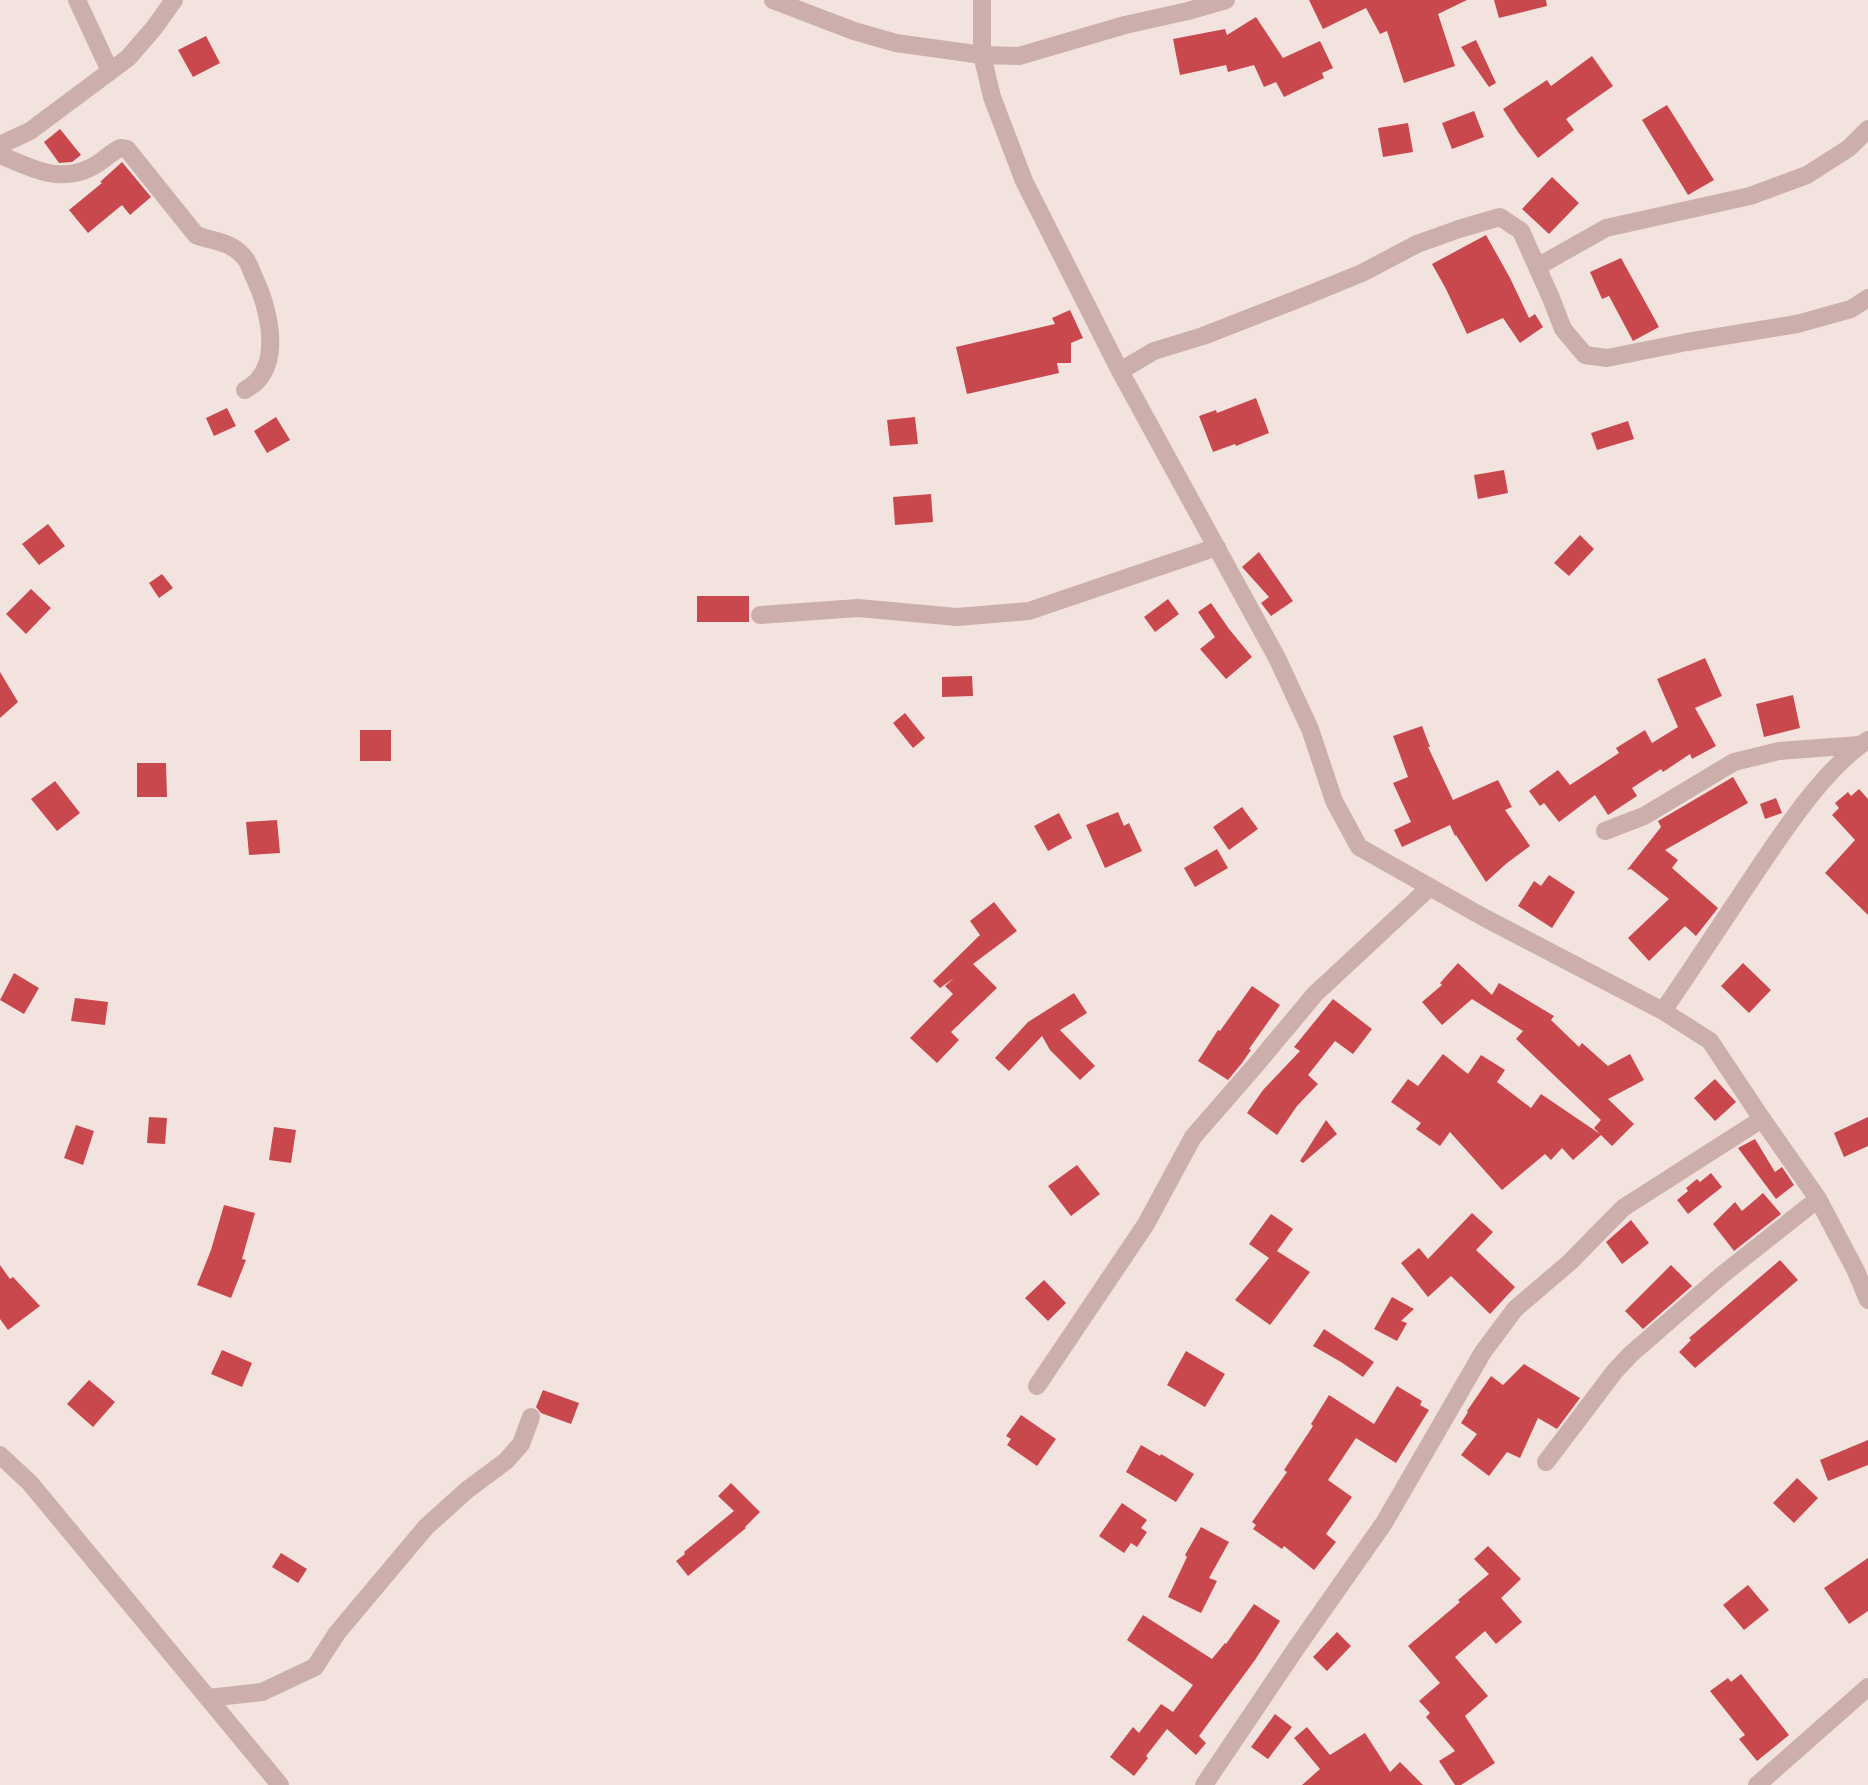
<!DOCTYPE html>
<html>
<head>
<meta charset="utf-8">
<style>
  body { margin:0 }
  canvas { display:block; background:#f3e3df }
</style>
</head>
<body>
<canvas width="1868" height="1785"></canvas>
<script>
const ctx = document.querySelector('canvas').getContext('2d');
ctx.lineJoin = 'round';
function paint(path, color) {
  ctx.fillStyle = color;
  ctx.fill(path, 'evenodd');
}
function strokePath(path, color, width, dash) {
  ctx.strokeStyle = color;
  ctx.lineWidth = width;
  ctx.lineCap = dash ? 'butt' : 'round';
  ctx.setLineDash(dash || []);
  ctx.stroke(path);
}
paint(new Path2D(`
  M1309 0H1467L1438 14 1455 66 1404 83 1387 31 1380 34 1366 8 1323 29Z
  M1494 0H1546L1547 6 1499 18Z
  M1256 17 1283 58 1320 41 1333 68 1322 73 1324 78 1284 97 1276 82 1264 87 1254 65 1228 72 1226 65 1180 75 1173 39 1225 29 1227 35Z
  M206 36 220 63 193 77 178 50Z
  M1476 40 1496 83 1489 87 1461 47Z
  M1592 56 1613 86 1566 119 1574 130 1538 158 1518 132 1503 109 1547 80 1551 86Z
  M1667 105 1714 180 1688 195 1642 120Z
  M1474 111 1484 137 1452 149 1442 123Z
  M1408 123 1413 152 1383 157 1378 128Z
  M60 129 81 155 72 162 59 163 44 142Z
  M122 162 151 197 130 215 122 205 88 233 69 210 102 183 100 182Z
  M1552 177 1579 203 1549 234 1522 209Z
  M1486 235 1510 278 1529 318 1535 314 1543 327 1520 343 1503 318 1467 334 1446 289 1432 264Z
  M1621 258 1659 327 1633 341 1609 296 1602 299 1590 272Z
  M1070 310 1083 338 1071 343V363H1057L1059 373 967 394 956 347 1055 324 1052 318Z
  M1256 398 1269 433 1236 446 1235 444 1213 452 1199 416 1216 410 1217 413Z
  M227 408 236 426 214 436 206 418Z
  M276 417 290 440 267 453 254 431Z
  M915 417 918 444 890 446 887 420Z
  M1628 421 1634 439 1597 450 1591 433Z
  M1504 470 1508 493 1478 499 1474 475Z
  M931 494 933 522 895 525 893 497Z
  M48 524 65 546 39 565 22 544Z
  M1580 535 1594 549 1569 576 1554 563Z
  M1259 552 1293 601 1271 616 1261 603 1269 597 1242 567Z
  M162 574 173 588 159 598 149 583Z
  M31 589 51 608 26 634 6 614Z
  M697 596H749V622H697Z
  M1168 599 1179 614 1155 632 1144 617Z
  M1211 603 1229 629 1252 657 1226 679 1200 649 1215 637 1198 612Z
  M1705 658 1722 696 1695 708 1716 746 1692 759 1690 754 1663 772 1661 769 1632 788 1637 796 1608 815 1595 795 1559 822 1544 803 1540 806 1529 791 1558 770 1570 785 1619 753 1616 748 1645 730 1652 743 1678 727 1657 679Z
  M0 672 18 702 0 718Z
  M972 676 973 696 942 697V677Z
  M1793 695 1800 728 1764 737 1756 704Z
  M905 713 925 738 913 748 893 723Z
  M1422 726 1430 747H1428L1453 800 1498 780 1512 807 1505 810 1530 846 1507 863 1486 882 1456 835 1455 836 1450 825 1402 847 1394 830 1411 822 1393 783 1408 777 1393 736Z
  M360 730H391V761H360Z
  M137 763H166L167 797H137Z
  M1733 777 1748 803 1665 850 1678 860 1672 868 1718 908 1696 936 1685 926 1649 961 1628 938 1669 899 1631 869 1627 870 1661 827 1658 821Z
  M55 781 80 813 57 831 31 799Z
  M1859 789 1868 799V915L1825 873 1855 840 1832 815 1839 808 1835 803 1848 792 1851 796Z
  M1776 798 1782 813 1765 819 1760 804Z
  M1242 807 1258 829 1229 850 1213 827Z
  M1118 812 1124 826 1129 823 1142 851 1105 868 1086 825Z
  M1059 813 1072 838 1048 851 1034 826Z
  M277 820 280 853 249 855 246 822Z
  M1217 849 1228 868 1195 887 1184 868Z
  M1549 875 1575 892 1552 928 1518 906 1534 881 1541 886Z
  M994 902 1017 931 973 964 997 988 951 1032 959 1040 937 1063 910 1038 953 994 945 986 954 978 940 988 933 981 980 935 970 921Z
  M1458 963 1492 995 1499 983 1554 1016 1551 1020 1579 1047 1582 1043 1608 1066 1630 1054 1644 1080 1608 1099 1634 1124 1612 1146 1601 1135 1573 1160 1562 1148 1551 1160 1545 1154 1502 1190 1450 1132 1440 1146 1416 1129 1421 1123 1391 1102 1408 1079 1418 1086 1443 1054 1468 1074 1481 1055 1505 1070 1497 1082 1531 1108 1541 1094 1600 1134 1594 1128 1601 1120 1516 1039 1523 1031 1472 999 1442 1025 1422 1002 1442 985 1440 983Z
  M1743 963 1771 990 1749 1013 1721 986Z
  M14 973 39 988 24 1014 0 1000Z
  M1252 986 1280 1005 1249 1049 1251 1050 1242 1063 1228 1080 1198 1061 1218 1030 1220 1031Z
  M1074 993 1087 1013 1060 1030 1095 1066 1080 1080 1050 1050 1042 1036 1009 1071 995 1058 1028 1022Z
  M75 998 108 1002 105 1025 71 1021Z
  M1333 999 1372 1029 1353 1054 1335 1041 1308 1075 1318 1084 1297 1106 1277 1135 1247 1113 1263 1090 1300 1051 1294 1047Z
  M1715 1079 1736 1102 1715 1121 1694 1098Z
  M149 1117 167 1118 165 1144 147 1143Z
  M1868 1117V1146L1844 1157 1834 1133Z
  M1326 1120 1337 1134 1303 1163 1300 1161Z
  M76 1125 94 1131 83 1165 64 1158Z
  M274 1127 296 1130 291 1163 269 1160Z
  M1755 1139 1775 1172 1782 1167 1794 1185 1776 1199 1738 1148Z
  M1077 1165 1100 1194 1071 1216 1048 1186Z
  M1711 1173 1722 1187 1688 1214 1677 1200 1688 1191 1686 1188 1697 1179 1700 1182Z
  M1763 1193 1781 1214 1734 1251 1713 1224 1735 1202 1742 1211Z
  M224 1205 255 1213 242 1259 246 1260 231 1298 197 1285 211 1250Z
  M1472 1213 1493 1232 1476 1250 1515 1287 1490 1314 1451 1276 1428 1297 1401 1263 1419 1248 1428 1259Z
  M1271 1214 1293 1229 1277 1251 1310 1272 1270 1325 1235 1300 1269 1258 1249 1244Z
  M1631 1220 1649 1243 1622 1264 1606 1242Z
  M1780 1260 1798 1280 1695 1368 1679 1352 1691 1340 1689 1338Z
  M0 1265 10 1279 13 1277 40 1306 8 1330 0 1319Z
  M1671 1265 1692 1286 1643 1329 1625 1311Z
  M1044 1280 1066 1303 1048 1321 1025 1298Z
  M1392 1297 1414 1309 1401 1321 1407 1323 1397 1341 1374 1329Z
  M1324 1329 1374 1362 1363 1377 1341 1362 1313 1346Z
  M222 1350 252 1363 242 1387 211 1374Z
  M1186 1351 1225 1374 1205 1407 1167 1385Z
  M1524 1364 1580 1398 1557 1429 1538 1418 1520 1458 1507 1452 1489 1476 1461 1455 1477 1434 1461 1423 1468 1412 1467 1411 1491 1376 1503 1385Z
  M89 1380 115 1402 93 1427 67 1404Z
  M1397 1386 1422 1401 1420 1405 1429 1410 1396 1463 1356 1438 1328 1480 1352 1497 1326 1534 1336 1542 1314 1570 1284 1546 1282 1549 1253 1529 1256 1525 1252 1522 1287 1472 1284 1470 1313 1426 1311 1424 1329 1395 1374 1424Z
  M543 1390 579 1403 571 1424 541 1413 536 1407Z
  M1021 1415 1056 1439 1037 1466 1007 1445 1011 1439 1006 1436Z
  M1868 1440V1465L1828 1481 1820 1460Z
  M1141 1445 1160 1456 1161 1454 1194 1474 1176 1502 1126 1472Z
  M1797 1478 1818 1498 1794 1523 1773 1503Z
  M731 1483 760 1512 745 1527 746 1528 688 1576 676 1561 685 1554 684 1552 734 1511 718 1496Z
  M1122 1503 1147 1520 1141 1528 1147 1532 1137 1547 1131 1543 1124 1553 1099 1536Z
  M1201 1527 1229 1542 1209 1578 1217 1581 1201 1613 1168 1597 1187 1557 1185 1555Z
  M1488 1546 1521 1579 1501 1598 1522 1622 1496 1644 1485 1631 1455 1657 1488 1696 1465 1716 1495 1763 1461 1785H1455L1439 1761 1455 1751 1426 1717 1430 1713 1419 1701 1440 1683 1408 1646 1460 1602 1458 1600 1489 1574 1474 1559Z
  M281 1553 307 1569 298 1583 272 1567Z
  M1868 1558V1611L1849 1624 1824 1588Z
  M1748 1585 1769 1610 1744 1630 1723 1605Z
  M1254 1604 1280 1621 1255 1660 1199 1736 1206 1743 1196 1755 1167 1729 1146 1756 1148 1758 1134 1776 1110 1757 1133 1727 1139 1733 1161 1704 1173 1712 1193 1685 1127 1640 1143 1615 1212 1659 1225 1643 1226 1644Z
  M1337 1632 1351 1646 1327 1671 1313 1657Z
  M1741 1674 1789 1735 1757 1761 1739 1739 1745 1735 1710 1691 1728 1678 1731 1682Z
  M1275 1714 1292 1727 1268 1759 1251 1747Z
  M1307 1727 1330 1755 1365 1733 1390 1772 1400 1762 1423 1785H1302L1320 1769 1294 1738Z`), '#c8484e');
strokePath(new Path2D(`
  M77 0 110 71
  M773 0 854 31 896 43 982 55 1019 56 1125 25 1188 11 1226 0
  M982 0V55L992 97 1024 181 1120 371 1277 658 1310 729 1334 801 1359 847 1483 917 1663 1011 1710 1041 1762 1119 1818 1199 1856 1271 1868 1300
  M0 145 30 131 128 58 154 28 174 0
  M0 155C31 168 59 184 92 167 102 162 110 153 120 148L127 149 196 235C214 242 231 241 244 257 249 262 251 271 254 277 267 304 281 354 258 380 255 384 249 387 245 390
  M1537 267 1606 228 1750 196 1807 175 1849 148 1868 129
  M1120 371 1154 351 1203 336 1303 297 1362 273 1417 244 1459 229 1500 217 1521 231 1551 298 1563 329 1585 355 1607 358 1687 342 1797 324 1851 309 1868 298
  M760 615 858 608 957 617 1029 611 1217 547
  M1605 831 1644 816 1734 762 1779 751 1859 745
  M1663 1011C1693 967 1722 923 1752 878 1781 835 1824 768 1868 740
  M1037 1386 1146 1224 1193 1137 1254 1067 1315 994 1430 887
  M0 1455 30 1483 280 1785
  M1546 1462 1615 1371 1631 1354 1722 1275 1818 1199
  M208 1698 262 1692 315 1667 337 1633 426 1527 467 1490 506 1461 521 1444 531 1417
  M1204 1785 1297 1647 1384 1523 1483 1352 1515 1309 1570 1262 1623 1208 1762 1119
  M1757 1785 1868 1687`), '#ccafaa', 18);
</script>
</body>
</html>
